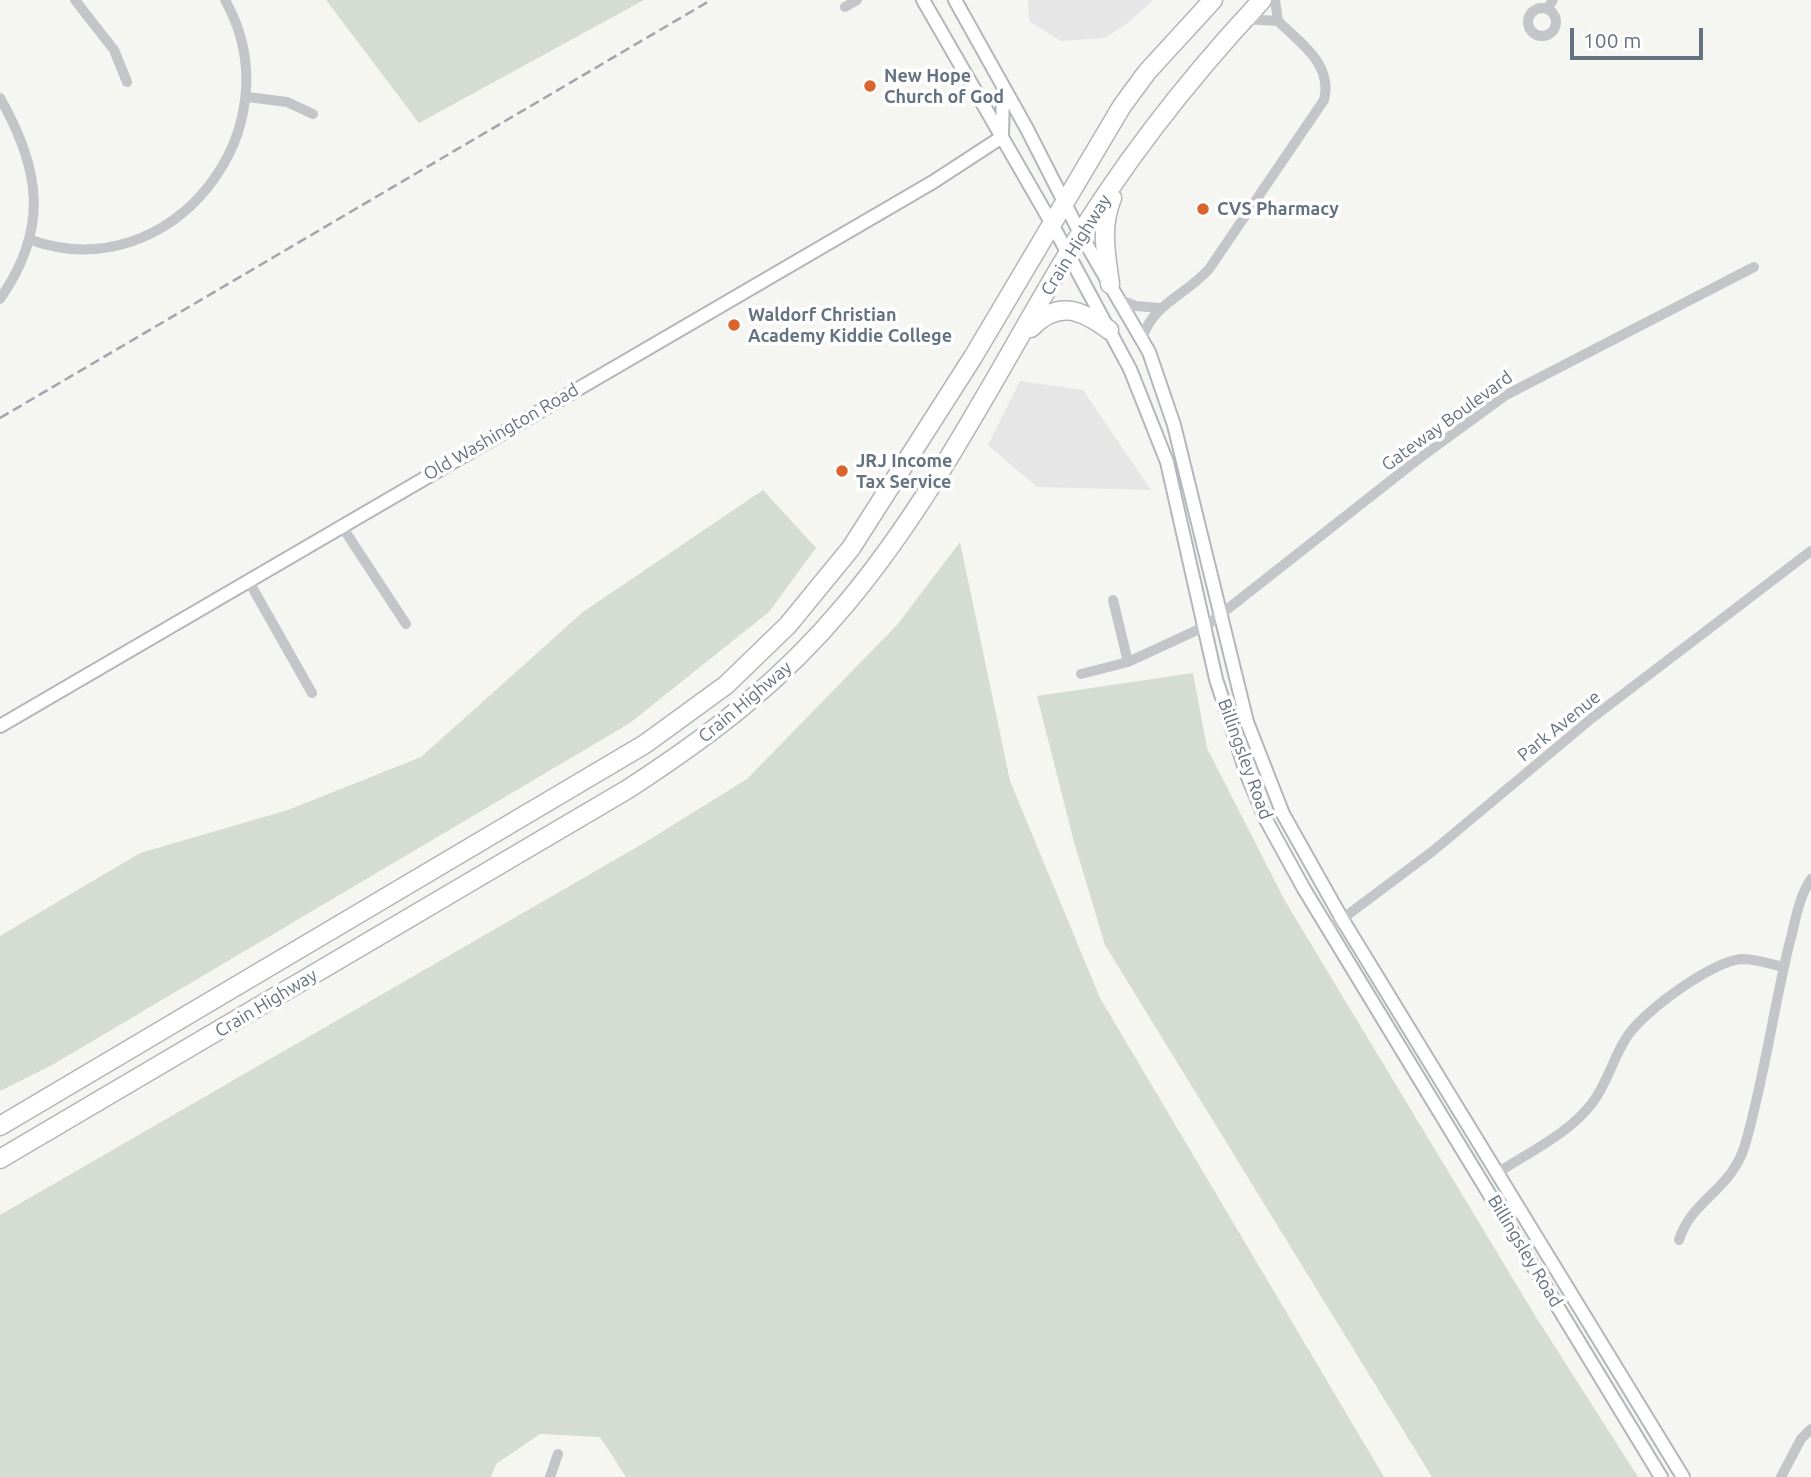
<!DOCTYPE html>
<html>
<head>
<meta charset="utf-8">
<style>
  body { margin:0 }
  #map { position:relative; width:1811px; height:1477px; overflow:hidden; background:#f5f5f1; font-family:Ubuntu,sans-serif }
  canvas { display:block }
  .scale { position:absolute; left:1570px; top:28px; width:133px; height:32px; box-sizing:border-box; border:4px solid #657281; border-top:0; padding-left:9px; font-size:21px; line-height:24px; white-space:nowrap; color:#657281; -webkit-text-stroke:5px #fff; paint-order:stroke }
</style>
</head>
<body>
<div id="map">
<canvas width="1811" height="1477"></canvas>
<div class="scale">100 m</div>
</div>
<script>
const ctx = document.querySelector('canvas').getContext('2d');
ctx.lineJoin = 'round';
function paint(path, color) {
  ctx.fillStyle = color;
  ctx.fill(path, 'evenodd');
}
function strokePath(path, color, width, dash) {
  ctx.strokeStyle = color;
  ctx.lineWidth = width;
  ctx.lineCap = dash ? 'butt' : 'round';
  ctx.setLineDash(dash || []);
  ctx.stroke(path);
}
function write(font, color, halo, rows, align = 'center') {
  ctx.font = font + ' Ubuntu,sans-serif';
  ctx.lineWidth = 7;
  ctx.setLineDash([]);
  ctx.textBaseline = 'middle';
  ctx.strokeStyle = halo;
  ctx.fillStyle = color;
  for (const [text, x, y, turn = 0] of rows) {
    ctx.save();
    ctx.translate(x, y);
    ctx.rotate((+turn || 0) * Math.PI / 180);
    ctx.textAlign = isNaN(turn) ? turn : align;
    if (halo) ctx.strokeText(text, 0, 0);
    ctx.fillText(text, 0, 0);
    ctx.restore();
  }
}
paint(new Path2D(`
  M1028 0H1153L1129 22 1105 38 1061 41 1029 21Z
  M1020 381 1083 390 1151 490 1037 487 988 445Z`), '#e5e6e5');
paint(new Path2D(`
  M326 0H644L419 123Z
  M763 490 816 548 769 612 630 723 52 1065 0 1091V936L140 853 288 810 421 757 583 612Z
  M960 542 1010 781 1100 998 1384 1477H626L600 1437 540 1434 496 1464 491 1477H0V1215L644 843 747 779 897 625Z
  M1193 673 1207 748 1285 901 1536 1317 1638 1477H1432L1105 945 1074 842 1037 696Z`), '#d5dcd3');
const secondary = new Path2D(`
  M923 0 1052 224 1130 369 1167 462 1216 679 1247 775 1265 818 1304 889 1661 1477
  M955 0 1027 129 1081 235 1149 352 1174 425 1247 722 1283 814 1342 919 1683 1477
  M1002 136 1003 92
  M0 726 933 182 1002 137`);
const highway = new Path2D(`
  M1110 284C1106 254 1100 227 1112 198
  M1031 328C1057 300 1081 309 1109 330
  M0 1126 645 744 726 685 788 625 851 548 973 357 1122 106 1147 72 1213 0
  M0 1159 628 789C711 735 781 682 845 605 932 502 997 372 1066 257 1121 165 1189 78 1262 0`);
strokePath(secondary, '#b3b7bb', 16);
strokePath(highway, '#b3b6b9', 21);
strokePath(new Path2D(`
  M75 0 114 50 127 82
  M1275 0 1278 21
  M845 7 857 0
  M1528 22a14 14 0 1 1 28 0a14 14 0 1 1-28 0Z
  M1547 9 1553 0
  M248 97 287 102 313 114
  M0 98C41 170 49 229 0 299
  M31 240C171 290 298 129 225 0
  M1120 300 1136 306 1159 308
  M1142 339C1153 303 1185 296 1209 269L1324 100C1333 64 1301 44 1278 21L1244 19
  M341 525 406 624
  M248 580 312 693
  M1113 600 1128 662
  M1081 674 1128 662 1206 626 1417 460 1506 395 1754 267
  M1330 928 1433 851 1592 718 1811 551
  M1499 1172C1531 1151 1570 1133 1593 1102 1607 1083 1613 1059 1625 1040 1639 1014 1713 960 1742 959 1756 959 1770 964 1784 967
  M1679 1240C1692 1199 1731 1191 1745 1145 1764 1080 1773 1011 1789 945 1795 924 1798 898 1811 879
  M550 1477 558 1454
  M1781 1477 1801 1439 1811 1429`), '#c3c5c9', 10);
strokePath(secondary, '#fff', 12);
strokePath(highway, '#fff', 18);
strokePath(new Path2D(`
  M0 418 711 0`), '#a1a6ac', 2.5, [10, 5]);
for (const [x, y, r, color] of [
  [870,86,7,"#d9642d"],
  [1203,209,7,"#d9642d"],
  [734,325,7,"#d9642d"],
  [842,471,7,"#d9642d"]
]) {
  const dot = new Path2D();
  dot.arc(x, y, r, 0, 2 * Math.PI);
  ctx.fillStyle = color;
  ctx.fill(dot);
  strokePath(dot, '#fff', 2.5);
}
write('bold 18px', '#657281', '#fff', [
  ["New Hope",884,76],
  ["Church of God",884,97],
  ["CVS Pharmacy",1217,209],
  ["Waldorf Christian",748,315],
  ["Academy Kiddie College",748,336],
  ["JRJ Income",856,461],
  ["Tax Service",856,482]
], 'left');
write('18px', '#657281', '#fff', [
  ["Crain Highway",1076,245,-58],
  ["Gateway Boulevard",1447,421,-36],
  ["Old Washington Road",501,432,-30],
  ["Crain Highway",745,702,-40],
  ["Park Avenue",1559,726,-39],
  ["Billingsley Road",1245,759,70],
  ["Crain Highway",266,1003,-31],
  ["Billingsley Road",1525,1251,59]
]);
</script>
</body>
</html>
